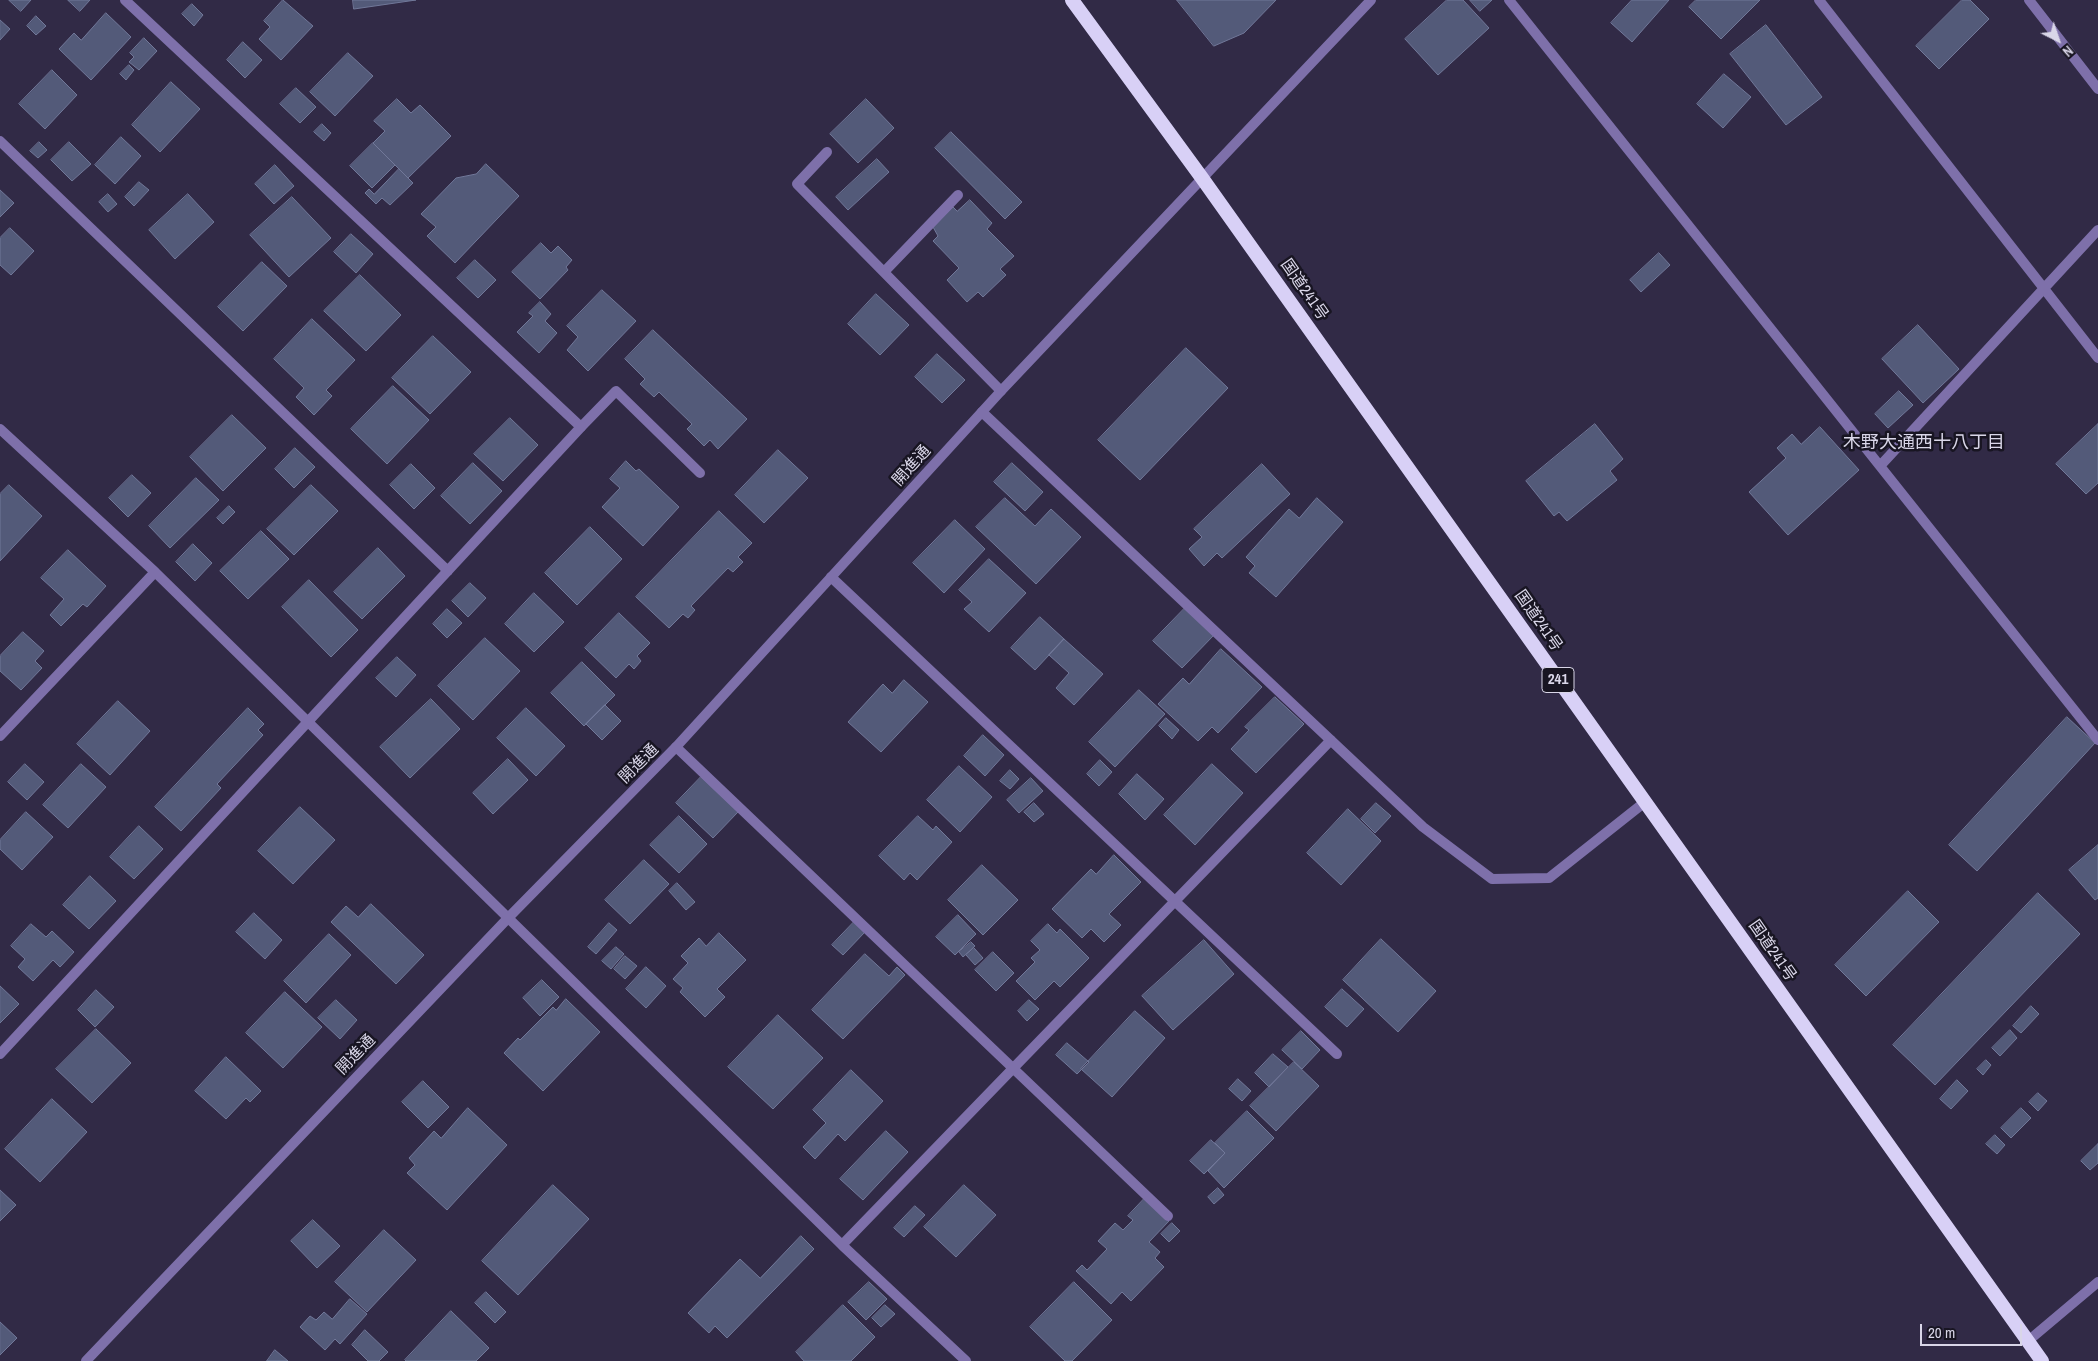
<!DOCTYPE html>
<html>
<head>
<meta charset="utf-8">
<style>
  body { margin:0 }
  #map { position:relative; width:2098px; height:1361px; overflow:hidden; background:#312a46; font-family:"Archivo Narrow",sans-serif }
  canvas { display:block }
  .north { position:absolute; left:2033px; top:15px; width:50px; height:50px; -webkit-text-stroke:4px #181522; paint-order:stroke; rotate:139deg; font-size:14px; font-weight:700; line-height:20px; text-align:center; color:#d9d6e8 }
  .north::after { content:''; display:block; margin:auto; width:18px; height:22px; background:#d9d6e8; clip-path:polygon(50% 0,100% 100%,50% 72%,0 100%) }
  .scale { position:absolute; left:1920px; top:1324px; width:102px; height:22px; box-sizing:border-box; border:2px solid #d9d6e8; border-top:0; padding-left:6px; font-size:15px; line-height:18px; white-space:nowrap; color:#d9d6e8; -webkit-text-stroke:4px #181522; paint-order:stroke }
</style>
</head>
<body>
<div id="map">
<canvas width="2098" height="1361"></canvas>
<div class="north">N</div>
<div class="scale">20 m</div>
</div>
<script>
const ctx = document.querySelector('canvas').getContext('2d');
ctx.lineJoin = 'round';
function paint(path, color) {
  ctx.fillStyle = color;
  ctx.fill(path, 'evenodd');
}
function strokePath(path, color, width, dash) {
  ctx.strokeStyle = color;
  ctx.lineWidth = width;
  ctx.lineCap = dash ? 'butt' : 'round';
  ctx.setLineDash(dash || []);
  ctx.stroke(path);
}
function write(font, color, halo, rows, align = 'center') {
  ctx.font = font + ' "Archivo Narrow","Noto Sans JP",sans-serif';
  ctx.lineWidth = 5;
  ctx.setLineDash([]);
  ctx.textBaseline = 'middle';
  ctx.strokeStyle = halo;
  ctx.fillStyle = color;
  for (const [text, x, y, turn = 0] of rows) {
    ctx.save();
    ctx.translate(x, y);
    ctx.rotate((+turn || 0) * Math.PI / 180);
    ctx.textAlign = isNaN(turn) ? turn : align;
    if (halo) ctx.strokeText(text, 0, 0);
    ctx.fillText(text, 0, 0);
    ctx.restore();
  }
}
const building = new Path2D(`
  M9 0H31L21 11Z
  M68 0H90L80 11Z
  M283 0 313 26 281 60 259 39 270 27 264 21Z
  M353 0H416L354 9Z
  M1177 0H1276L1244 33 1214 46Z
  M1447 0H1463L1489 28 1438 75 1405 39Z
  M1470 0H1492L1480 11Z
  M1632 0H1669L1632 42 1611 23Z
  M1696 0H1760L1721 39 1689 7Z
  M1962 0H1970L1989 19 1939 69 1916 46Z
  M192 4 203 15 194 26 182 14Z
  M106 13 131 37 91 80 59 49 74 33 81 40Z
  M36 16 46 26 36 35 27 26Z
  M0 20 10 29 0 40Z
  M1766 25 1822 97 1786 125 1730 54Z
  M144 38 157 51 139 70 129 62 134 57 130 53Z
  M243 42 262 60 245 78 227 60Z
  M348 53 373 76 335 116 310 92Z
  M129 65 134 70 126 80 120 74Z
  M52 70 77 95 45 129 19 104Z
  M1724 74 1751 97 1723 128 1697 104Z
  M171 82 200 109 160 152 132 125Z
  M296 88 316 107 300 123 280 104Z
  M397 99 411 113 420 105 451 136 408 178 373 143 385 131 374 121Z
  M866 99 894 128 858 163 830 134Z
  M322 124 331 133 324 141 314 132Z
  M951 132 1022 202 1005 219 935 148Z
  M121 137 141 156 115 184 95 165Z
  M39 142 47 150 38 158 30 151Z
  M69 142 91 164 72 181 51 160Z
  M373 143 395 165 372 188 350 166Z
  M877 159 889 172 848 210 836 197Z
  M486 164 519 196 455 263 427 236 436 227 421 214 456 178 476 174Z
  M275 165 294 186 274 204 255 184Z
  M399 169 413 183 390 205 382 198 376 204 365 193 369 189 374 194Z
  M139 182 149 190 134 206 125 197Z
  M0 190 14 203 0 217Z
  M108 194 117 204 108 212 99 202Z
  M188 194 214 222 175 259 149 230Z
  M292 197 331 238 289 277 250 235Z
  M970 200 992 223 987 229 1014 256 1000 269 1006 275 983 297 978 292 967 302 947 280 959 268 933 241 938 236 933 227 953 207 957 211Z
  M10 228 34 251 11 275 0 265V238Z
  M351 234 373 254 356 273 334 252Z
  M541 243 551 253 558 246 572 260 566 267 568 270 540 299 512 272Z
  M1659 253 1670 265 1641 292 1630 280Z
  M475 260 496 280 478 298 457 278Z
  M262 262 287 286 243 331 218 307Z
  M360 275 401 315 366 351 324 311Z
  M602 290 636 321 588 371 567 350 578 337 567 326Z
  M876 294 909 325 880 355 848 324Z
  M540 302 551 314 545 321 557 333 539 353 517 332 533 316 529 313Z
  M312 319 355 360 326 390 332 396 314 415 296 397 304 388 274 359Z
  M1918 325 1959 369 1923 403 1882 359Z
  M653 330 747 419 718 449 710 440 704 446 687 429 692 424 659 392 654 397 640 384 645 379 625 359Z
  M433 336 471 372 430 414 392 378Z
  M1186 348 1228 388 1140 480 1098 440Z
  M937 354 965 380 942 403 915 377Z
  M393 386 429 420 387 464 351 429Z
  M1899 391 1913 405 1888 428 1875 414Z
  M232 415 266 448 223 491 190 457Z
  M510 418 538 445 503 481 474 454Z
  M1595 424 1623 459 1610 471 1617 480 1567 521 1559 512 1554 516 1526 481Z
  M2098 424V483L2086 494 2056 464Z
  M1820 427 1859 470 1788 535 1749 492 1786 458 1777 448 1792 434 1801 444Z
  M295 448 315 467 294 488 275 469Z
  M778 450 808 478 764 523 735 495Z
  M626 461 636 471 639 469 679 507 643 546 602 507 620 488 610 479Z
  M473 463 502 491 470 524 441 496Z
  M1012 463 1043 492 1025 511 994 482Z
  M411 464 435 488 414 509 390 485Z
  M1262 464 1290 494 1222 558 1217 553 1204 566 1189 549 1202 537 1194 529Z
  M132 475 151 493 128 517 109 498Z
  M196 478 219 500 170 548 149 526Z
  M9 485 42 516 0 561V494Z
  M311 485 338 511 294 555 267 529Z
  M1005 498 1035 526 1051 509 1081 537 1036 584 976 527Z
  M1317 498 1343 522 1276 597 1249 573 1255 566 1246 557 1289 509 1299 518Z
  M229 506 235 512 223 524 217 518Z
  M719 511 752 543 738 557 743 562 733 572 728 568 691 606 695 610 688 618 683 614 669 628 636 597Z
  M955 520 985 549 944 593 913 563Z
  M590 527 622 559 577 605 545 573Z
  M261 531 289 559 248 599 220 571Z
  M193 544 212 563 195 581 176 562Z
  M378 548 405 576 362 619 334 592Z
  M68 550 106 586 87 607 83 604 61 626 50 615 64 599 41 578Z
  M989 559 1026 593 989 632 964 609 972 602 959 590Z
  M309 580 358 630 331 657 282 607Z
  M470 583 486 598 468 617 452 601Z
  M534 593 564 622 534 652 505 624Z
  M1186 607 1215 634 1182 668 1153 641Z
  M447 609 462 623 447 638 433 624Z
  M619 613 650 643 637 656 641 661 634 669 629 664 616 678 585 648Z
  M1040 617 1064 639 1035 670 1011 648Z
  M23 632 44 651 35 661 42 668 21 690 0 671V656Z
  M485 638 520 671 473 720 438 686Z
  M1064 639 1103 674 1074 705 1056 688 1069 673 1049 655Z
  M1221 649 1262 687 1218 733 1212 727 1198 741 1158 704 1183 678 1189 684Z
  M397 657 416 675 396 697 376 678Z
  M582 662 615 695 584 726 551 693Z
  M904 680 928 702 881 752 848 722 883 684 892 693Z
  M1139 690 1165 714 1115 767 1089 742Z
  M1275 697 1304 724 1256 773 1231 749 1249 730 1245 727Z
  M431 699 460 729 410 778 380 747Z
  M118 701 150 731 110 775 77 744Z
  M605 705 621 721 602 740 586 724Z
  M248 708 264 724 258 730 263 735 217 784 221 788 181 831 155 807Z
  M526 708 565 746 536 776 497 738Z
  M2067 717 2095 743 1977 871 1949 845Z
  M1166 718 1179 730 1172 739 1159 726Z
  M983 735 1004 755 985 776 964 756Z
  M508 759 528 780 493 814 473 793Z
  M1100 760 1112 772 1099 786 1087 774Z
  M25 764 44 782 27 800 8 782Z
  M81 764 106 787 68 828 43 805Z
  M1212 764 1243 793 1195 845 1164 815Z
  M959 766 992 797 960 832 927 800Z
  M1010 770 1019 779 1010 789 1000 781Z
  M1137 774 1164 799 1145 820 1119 794Z
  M701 777 738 812 713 838 676 803Z
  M1031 778 1043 791 1019 813 1007 800Z
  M1034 803 1044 814 1034 822 1024 812Z
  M1376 803 1391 816 1375 833 1361 819Z
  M300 807 335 840 293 884 258 851Z
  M1348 809 1381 841 1341 885 1307 853Z
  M26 812 53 837 22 870 0 849V840Z
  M679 816 707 844 679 873 650 845Z
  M918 816 933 830 936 826 952 842 917 880 910 873 904 880 879 856Z
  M139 826 163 849 134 879 110 857Z
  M2098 845V898L2095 900 2069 870Z
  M1114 855 1141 882 1109 914 1121 925 1104 942 1091 929 1082 938 1052 909 1091 869 1096 874Z
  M644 860 669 884 630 924 605 900Z
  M982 865 1018 900 983 935 948 900Z
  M90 876 116 901 89 929 63 905Z
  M677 883 695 902 686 910 669 891Z
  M1908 891 1939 922 1866 996 1835 965Z
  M2038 893 2080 934 1935 1085 1893 1045Z
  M371 904 424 955 396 984 331 922 346 906 358 917Z
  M254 913 282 940 265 959 236 932Z
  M958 915 976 934 955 955 936 937Z
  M854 922 865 932 843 955 832 945Z
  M609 923 617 930 596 954 588 947Z
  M31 924 46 937 52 931 74 952 60 967 53 960 33 981 18 967 25 959 11 946Z
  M1048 924 1057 933 1060 929 1089 958 1060 987 1054 981 1035 1000 1016 981 1035 962 1031 958 1040 950 1031 941Z
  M719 933 746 960 717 989 725 997 705 1017 680 992 683 988 673 979 688 963 681 956 699 938 706 946Z
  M329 934 351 955 306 1003 284 981Z
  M1381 939 1436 991 1398 1032 1343 980Z
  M1204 940 1234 974 1173 1030 1142 996Z
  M971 942 975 946 963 957 959 952Z
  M616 947 624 954 611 969 602 961Z
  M974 948 983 958 975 965 966 955Z
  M993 952 1014 973 996 991 975 970Z
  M865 954 889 976 897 967 905 975 843 1039 812 1010Z
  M625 956 637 966 625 979 614 969Z
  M646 967 666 986 646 1008 626 989Z
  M542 980 559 997 540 1016 523 998Z
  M0 986 19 1004 0 1023Z
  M1342 989 1364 1009 1347 1027 1325 1007Z
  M96 990 114 1007 95 1027 78 1010Z
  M285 992 322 1027 283 1068 246 1033Z
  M566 999 600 1032 543 1091 504 1053 518 1038 520 1040 553 1007 556 1010Z
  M336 1000 357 1020 340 1039 318 1018Z
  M1029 1000 1039 1009 1027 1021 1018 1011Z
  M2031 1006 2039 1014 2021 1033 2013 1026Z
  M1135 1011 1165 1038 1112 1097 1081 1069Z
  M778 1015 823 1058 773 1109 728 1067Z
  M96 1029 131 1063 92 1103 56 1069Z
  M2010 1030 2017 1038 2000 1056 1992 1048Z
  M1301 1031 1320 1050 1302 1069 1282 1050Z
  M1067 1043 1089 1062 1077 1074 1056 1055Z
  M1273 1054 1288 1067 1269 1087 1255 1073Z
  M226 1057 261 1091 250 1102 246 1098 226 1119 195 1091Z
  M1986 1060 1991 1065 1983 1075 1977 1069Z
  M1294 1062 1319 1086 1276 1131 1250 1106Z
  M851 1070 883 1101 845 1141 838 1134 815 1159 803 1147 826 1123 813 1110Z
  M1238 1079 1251 1091 1242 1101 1229 1089Z
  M1957 1080 1968 1091 1951 1109 1940 1099Z
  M423 1081 449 1107 428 1128 402 1102Z
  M2038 1093 2047 1101 2038 1111 2029 1102Z
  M52 1099 87 1132 40 1182 5 1149Z
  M468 1108 507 1145 447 1210 407 1173 415 1165 409 1158 434 1131 441 1138Z
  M2021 1108 2031 1118 2011 1138 2001 1128Z
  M1247 1111 1274 1138 1224 1188 1208 1171 1225 1153 1215 1143Z
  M886 1131 908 1152 863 1200 840 1179Z
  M1995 1135 2005 1145 1997 1154 1986 1144Z
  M1211 1140 1225 1153 1204 1174 1190 1161Z
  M2098 1144V1163L2090 1170 2081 1161Z
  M553 1185 589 1219 518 1295 482 1261Z
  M964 1185 996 1215 956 1257 924 1227Z
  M1218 1188 1224 1195 1214 1204 1208 1197Z
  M0 1190 16 1205 0 1221Z
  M1145 1198 1169 1221 1149 1242 1160 1252 1155 1258 1164 1267 1131 1301 1122 1292 1111 1304 1076 1271 1082 1265 1087 1270 1107 1249 1098 1241 1115 1223 1123 1230 1133 1220 1128 1216Z
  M915 1206 925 1215 904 1237 894 1228Z
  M313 1220 340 1246 317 1268 291 1241Z
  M1172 1223 1180 1231 1169 1242 1161 1234Z
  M384 1230 416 1260 367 1312 335 1282Z
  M801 1236 814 1249 727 1338 715 1326 709 1333 688 1313 740 1259 760 1278Z
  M869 1282 887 1299 866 1320 848 1302Z
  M1074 1282 1112 1320 1072 1361H1065L1030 1327Z
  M486 1292 506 1312 495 1323 475 1303Z
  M350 1299 367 1314 340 1344 335 1339 325 1350 300 1327 310 1316 316 1320 324 1312 332 1319Z
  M843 1305 875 1337 851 1361H804L796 1352Z
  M885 1305 895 1314 881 1327 872 1318Z
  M451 1311 489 1348 476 1361H406L405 1360Z
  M0 1322 17 1338 0 1355Z
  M365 1330 388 1352 379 1361H368L352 1345Z
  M275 1350 288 1361H267Z`);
paint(building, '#535a79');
strokePath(building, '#717899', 1);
strokePath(new Path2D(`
  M827 152 797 184 1001 391
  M884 272 958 195
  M581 427 616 391 700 473`), '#7e70aa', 10);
strokePath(new Path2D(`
  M1509 0 2098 740
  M1819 0 2098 358
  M2029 0 2098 89
  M0 141 448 571
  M982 412 1423 827 1492 879 1549 878 1645 802
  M0 429 155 572 842 1245 966 1361
  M1880 466 2098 230
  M831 577 1337 1054
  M0 736 155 572
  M676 747 1168 1216
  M0 1054 581 427 125 0
  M842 1245 1331 740
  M2028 1341 2098 1282`), '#7e70aa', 10);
strokePath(new Path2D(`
  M86 1361 509 917 676 747 1001 391 1371 0`), '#7e70aa', 10);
strokePath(new Path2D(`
  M1072 0 1202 178 2042 1361`), '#d8d0f6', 14);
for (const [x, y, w] of [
  [1558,680,32]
]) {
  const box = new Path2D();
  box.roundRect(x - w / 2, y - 12.5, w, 25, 4);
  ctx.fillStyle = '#181522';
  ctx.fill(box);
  strokePath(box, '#d9d6e8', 1);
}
write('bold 15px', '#d9d6e8', null, [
  ["241",1558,680]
]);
write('16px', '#d9d6e8', '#181522', [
  ["国道241号",1304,290,55],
  ["開進通",912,466,-48],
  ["国道241号",1538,621,55],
  ["開進通",639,764,-45],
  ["国道241号",1772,951,55],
  ["開進通",356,1055,-46]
]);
write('18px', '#d9d6e8', '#181522', [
  ["木野大通西十八丁目",1924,443]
]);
</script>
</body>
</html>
